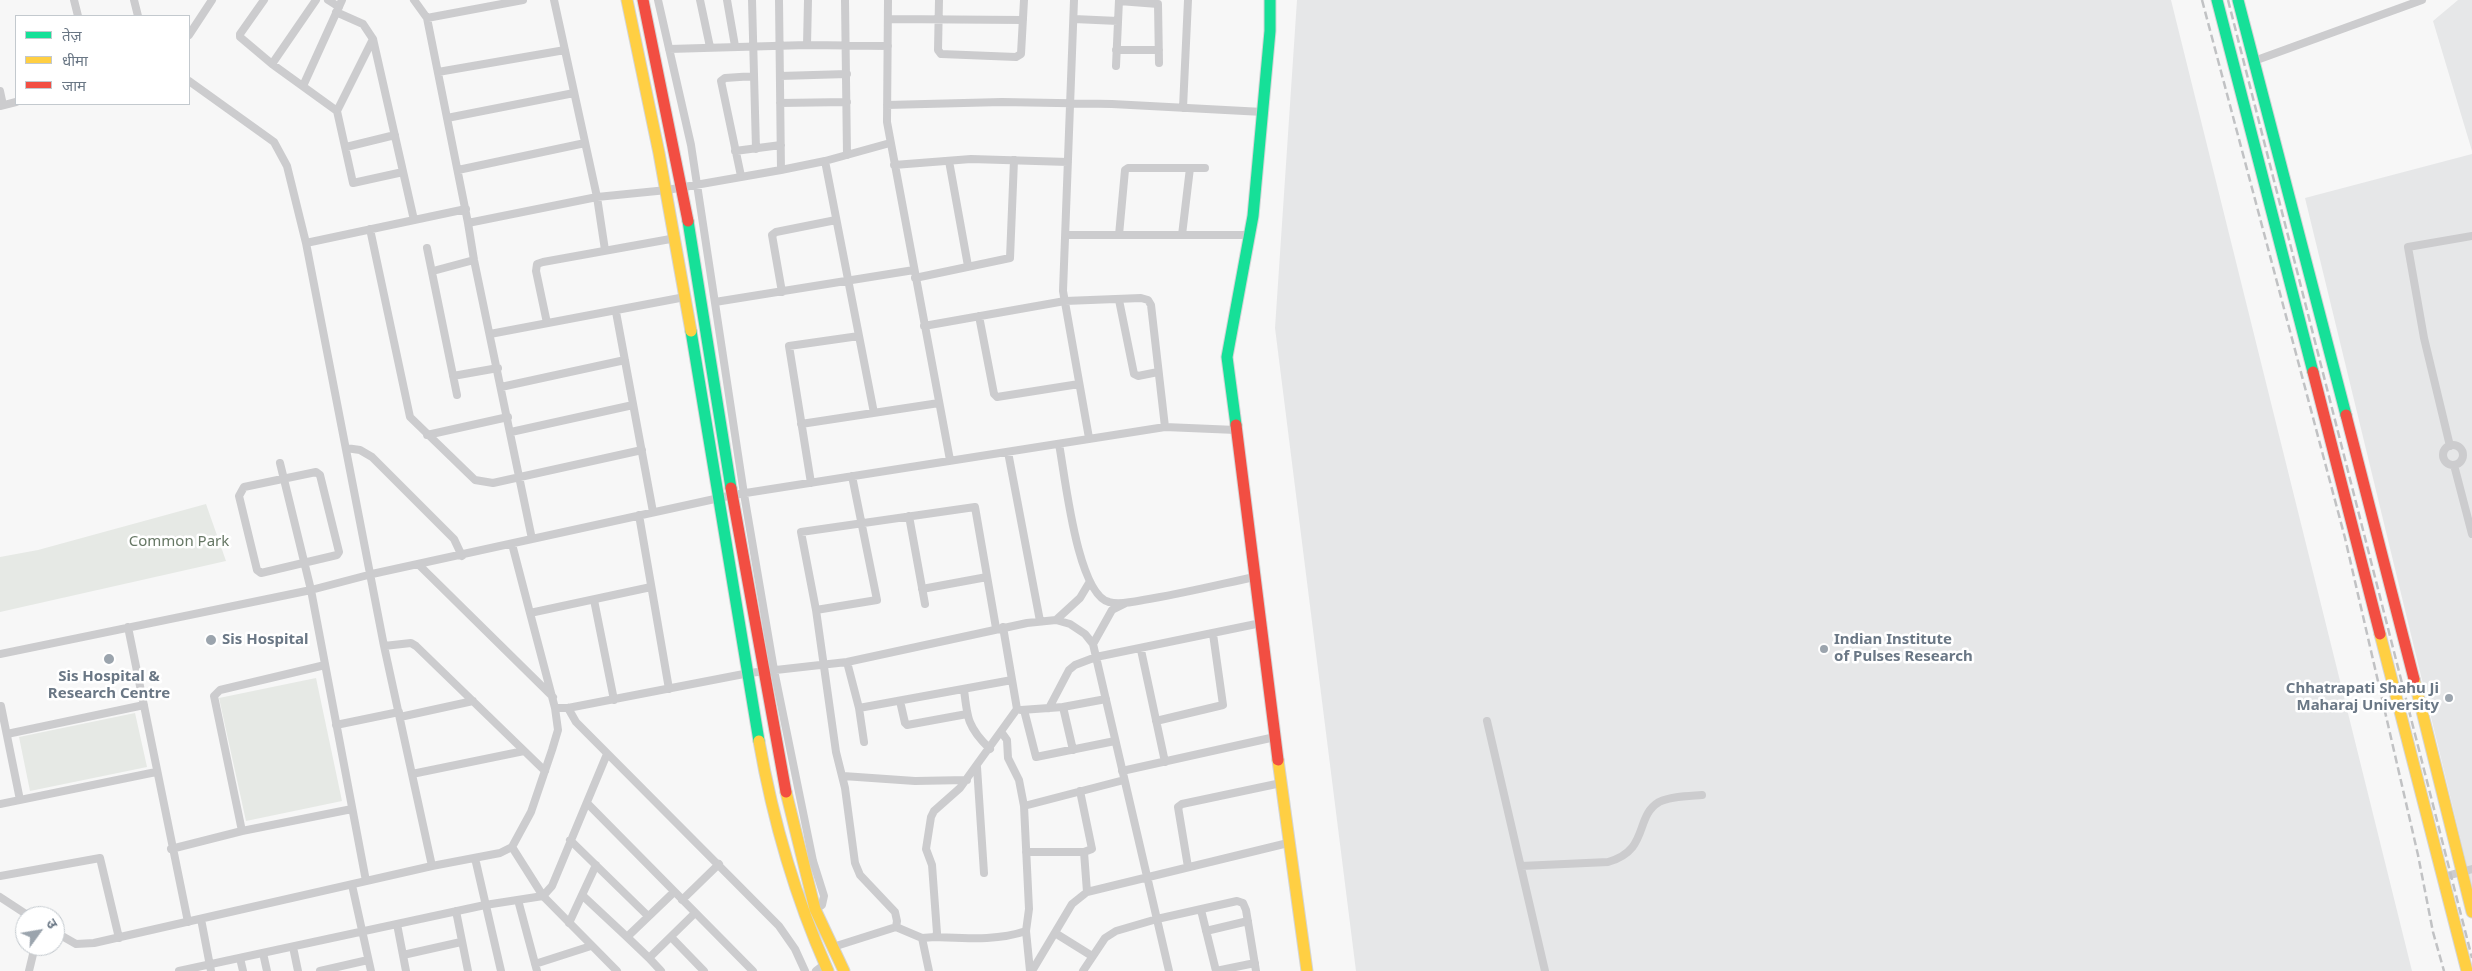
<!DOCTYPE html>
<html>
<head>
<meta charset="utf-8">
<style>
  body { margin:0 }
  #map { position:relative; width:2472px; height:971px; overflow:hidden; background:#f7f7f7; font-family:"Noto Sans","Noto Sans Devanagari",sans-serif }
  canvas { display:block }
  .legend { position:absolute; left:15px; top:15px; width:175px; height:90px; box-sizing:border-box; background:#fff; border:1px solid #c3c9ce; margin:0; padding:6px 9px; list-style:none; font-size:15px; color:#6a7785 }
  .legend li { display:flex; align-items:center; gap:10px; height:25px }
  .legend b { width:25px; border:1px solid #c3c9ce }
  .north { position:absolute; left:15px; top:906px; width:50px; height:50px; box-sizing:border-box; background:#fff; border:1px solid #c3c9ce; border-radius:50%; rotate:58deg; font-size:14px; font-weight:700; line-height:20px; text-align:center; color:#6a7785 }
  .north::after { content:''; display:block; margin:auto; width:18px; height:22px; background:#9ba4ad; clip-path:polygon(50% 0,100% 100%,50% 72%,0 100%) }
</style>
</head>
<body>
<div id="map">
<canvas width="2472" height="971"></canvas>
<ul class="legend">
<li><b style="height:6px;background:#16e098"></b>तेज़</li>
<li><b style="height:6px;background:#ffcf43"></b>धीमा</li>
<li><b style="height:6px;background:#f24e42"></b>जाम</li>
</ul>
<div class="north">उ</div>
</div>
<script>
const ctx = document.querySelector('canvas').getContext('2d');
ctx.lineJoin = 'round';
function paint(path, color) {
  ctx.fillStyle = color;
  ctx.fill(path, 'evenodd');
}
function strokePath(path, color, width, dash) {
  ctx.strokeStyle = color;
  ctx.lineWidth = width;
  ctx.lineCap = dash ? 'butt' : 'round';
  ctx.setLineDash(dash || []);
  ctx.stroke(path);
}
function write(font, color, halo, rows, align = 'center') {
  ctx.font = font + ' "Noto Sans",sans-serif';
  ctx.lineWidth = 5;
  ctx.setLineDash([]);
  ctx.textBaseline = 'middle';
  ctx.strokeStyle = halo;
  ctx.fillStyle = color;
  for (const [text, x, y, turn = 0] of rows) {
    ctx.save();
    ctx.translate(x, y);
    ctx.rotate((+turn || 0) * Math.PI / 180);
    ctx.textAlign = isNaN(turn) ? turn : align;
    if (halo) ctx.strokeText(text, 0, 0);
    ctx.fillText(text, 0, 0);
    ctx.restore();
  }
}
paint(new Path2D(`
  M1297 0H2171L2412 971H1356L1275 328Z
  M2458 0H2472V151L2433 21Z
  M2472 154V886L2305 198Z`), '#e6e7e8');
paint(new Path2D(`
  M206 504 226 561 0 612V557L38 550Z
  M316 678 342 801 246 821 219 698Z
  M135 713 147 767 30 791 19 737Z`), '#e6e9e5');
const fast = new Path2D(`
  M2217 0 2313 372
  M2238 0 2346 415
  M688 221 731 488
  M691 331 759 741
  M1236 425 1227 357 1253 216 1270 31V0`);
const slow = new Path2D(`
  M627 0 659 153 691 331
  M2380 634 2467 971
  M2414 679 2472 912
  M759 741C773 821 795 897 828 971
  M1278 760 1307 971
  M786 792 815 909 844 971`);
const jam = new Path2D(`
  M643 0 688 221
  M2313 372 2380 634
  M2346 415 2414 679
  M1236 425 1278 760
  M731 488 786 792`);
strokePath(fast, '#d4d5d6', 13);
strokePath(slow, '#d4d5d6', 13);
strokePath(jam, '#d4d5d6', 13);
strokePath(new Path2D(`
  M74 0 78 16
  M134 0 138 16
  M264 0 240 34V37L272 64 337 111
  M328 0 339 7
  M414 0 427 18 468 223 474 260 532 539
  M554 0 597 197 605 250
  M658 0 691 145 744 494 774 670 813 861 824 896 822 905 815 909
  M700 0 710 47
  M727 0 735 46
  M752 0 756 149
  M779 0 781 170
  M845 0 847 155
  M888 0 887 122 950 460
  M939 0 938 50 941 54 1016 57 1021 54 1024 0
  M1074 0 1063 291 1089 438
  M1119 1 1158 4 1159 63
  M336 12 363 24 373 39
  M427 18 523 0
  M888 19 1023 20
  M1074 19 1118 21
  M189 35 212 0
  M807 45 808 0
  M669 49 807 45 888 46
  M1116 50H1159
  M2254 61 2422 0
  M272 64 316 0
  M1116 66 1119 0
  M438 72 565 50
  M780 76 847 74
  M189 81 274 142 287 166 306 243 384 646 432 866
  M303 86 342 0
  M0 91 3 105
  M780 103 847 102
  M887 105 1002 102 1112 104 1263 112
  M0 106 16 102
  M1183 108 1188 0
  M447 118 574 93
  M346 147 395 135
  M735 151 781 145
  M825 161 874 413
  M949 161 968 266
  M894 165 971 159 1068 162
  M458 170 585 143
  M403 172 353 183 337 111 373 39 414 220
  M741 176 721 81 725 78 754 76
  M468 223 597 197 667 190 781 170 825 161 890 143
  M370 229 410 417 475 480 493 483 642 450
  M1066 235H1250
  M1119 235 1125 170 1128 168H1205
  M1182 235 1190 168
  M306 243 466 209
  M427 248 457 395
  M433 271 474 260
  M915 278 1010 258 1014 160
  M782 292 772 235 776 232 836 220
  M1119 300 1134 374 1138 376 1158 372
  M715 302 914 270
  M616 312 653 512
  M979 316 994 394 997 397 1079 384
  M547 323 536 271 537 264 543 262 676 238
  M924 326 1065 301 1141 298 1148 300 1151 305 1165 427
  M490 334 685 297
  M453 376 498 368
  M501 387 625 360
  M801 424 939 403
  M511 432 633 405
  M427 435 508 417
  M1059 444C1065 475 1077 594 1109 602 1119 605 1133 602 1143 600 1181 594 1217 585 1254 577
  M2443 455a10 10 0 1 1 20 0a10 10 0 1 1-20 0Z
  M2450 446 2424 338 2408 247 2472 236
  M346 448 360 450 372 457 454 539 462 556
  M1008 452 1040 621
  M280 463 311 590 366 881
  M2454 465 2472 534
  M316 472 320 475 339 552 337 555 261 573 257 570 239 496 244 487Z
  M811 483 789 346 859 336
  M639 515 669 689
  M909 516 925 604
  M512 544 530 613 651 587
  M419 565 553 697
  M922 589 987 577
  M594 600 614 700
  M816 610 877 600 852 476
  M530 613 555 708
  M1056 620 1080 598 1089 583
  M128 627 188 922
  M996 628 975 507 801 532 816 610 836 752 845 788 855 863 860 875 895 912 897 921 896 927 922 938 935 937 937 933 932 865 926 849 931 817 934 811 960 788 1017 709 1003 627
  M1093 644 1112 610 1126 603
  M384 646 411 643 416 646 545 771
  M1141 650 1165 762
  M0 654 311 590 372 574 733 495 1165 427 1236 430
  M847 662 859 708 864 742
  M325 665 220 690 214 696 242 831 352 809
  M964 689C967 718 968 728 990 749
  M900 701 905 723 907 725 967 714
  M1 706 20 800
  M1063 707 1073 750
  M568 708 576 722 779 926 795 949 805 971
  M859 708 1012 680
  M1049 708 1069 670 1075 665 1096 657 1261 623
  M1021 710 1063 707 1106 699
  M1024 710 1036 757 1115 741
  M400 717 473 701
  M1156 721 1223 705 1213 634
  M1487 721 1545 971
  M336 725 399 712
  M1002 733 1007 740 1008 758 1019 780 1024 806
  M7 734 144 705
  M977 767 984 873
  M1122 771 1275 737
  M412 774 524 751
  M843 776 915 781 967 780
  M587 803 753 971
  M0 804 156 772
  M570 840 648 916
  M512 847 543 896 617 971
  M171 849 242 831
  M1026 852H1084L1092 849 1080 791
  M1084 852 1087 892
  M475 858 501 971
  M1521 866 1608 862C1650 850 1634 817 1659 802 1671 796 1689 796 1702 795
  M1188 867 1178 807 1182 804 1281 783
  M0 876 100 858 119 938
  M2443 877 2472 869
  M352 885 371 971
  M674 892 627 937 649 958 695 913
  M582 895 627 937
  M0 897 29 916
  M518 900 537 971
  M682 900 719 864
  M1201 910 1216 971 1255 963
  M456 911 468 971
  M201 919 211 971
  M569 923 596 865
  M397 924 406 971
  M1026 931 1030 971
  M1206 931 1248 921
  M55 932 76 944 94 943 432 866 500 853 512 847 531 812 552 750 558 730 555 708H568L749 673 847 662 1027 623 1056 620 1070 624 1085 634 1093 644 1169 971
  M1055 933 1092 956
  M671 937 704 971
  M935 937C965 938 997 941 1026 931L1029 909 1024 806 1124 780
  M922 938 929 971
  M293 947 298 971
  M833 947 896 927
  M263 953 267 971
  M403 955 461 942
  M240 958 243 971
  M649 958 661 971
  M535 964 591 946
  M29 971 35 946
  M179 971 485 905 543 896 552 886 607 754
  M320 971 368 960
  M816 971 825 964
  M1032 971 1072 904 1087 892 1288 843
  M1083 971 1105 938 1116 931 1157 919 1237 901 1243 903 1246 910 1256 971`), '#ccccce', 8);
strokePath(fast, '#16e098', 11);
strokePath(slow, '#ffcf43', 11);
strokePath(jam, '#f24e42', 11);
strokePath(new Path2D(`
  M2202 0 2345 538 2418 855 2433 932 2444 971
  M2228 0 2472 958`), '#c1c2c4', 2.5, [8, 4]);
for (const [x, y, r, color] of [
  [211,640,6,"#9ba4ad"],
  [1824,649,5,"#9ba4ad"],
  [109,659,6,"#9ba4ad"],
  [2449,698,5,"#9ba4ad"]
]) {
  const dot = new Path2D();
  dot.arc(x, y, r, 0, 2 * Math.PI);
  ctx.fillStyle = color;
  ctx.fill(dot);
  strokePath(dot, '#fff', 2);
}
write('15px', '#667764', '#fff', [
  ["Common Park",179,542]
]);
write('bold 15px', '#6a7785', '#fff', [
  ["Sis Hospital",222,640],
  ["Indian Institute",1834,640],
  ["of Pulses Research",1834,657],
  ["Sis Hospital &",109,677,"center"],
  ["Research Centre",109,694,"center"],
  ["Chhatrapati Shahu Ji",2439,689,"right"],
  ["Maharaj University",2439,706,"right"]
], 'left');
</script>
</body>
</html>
